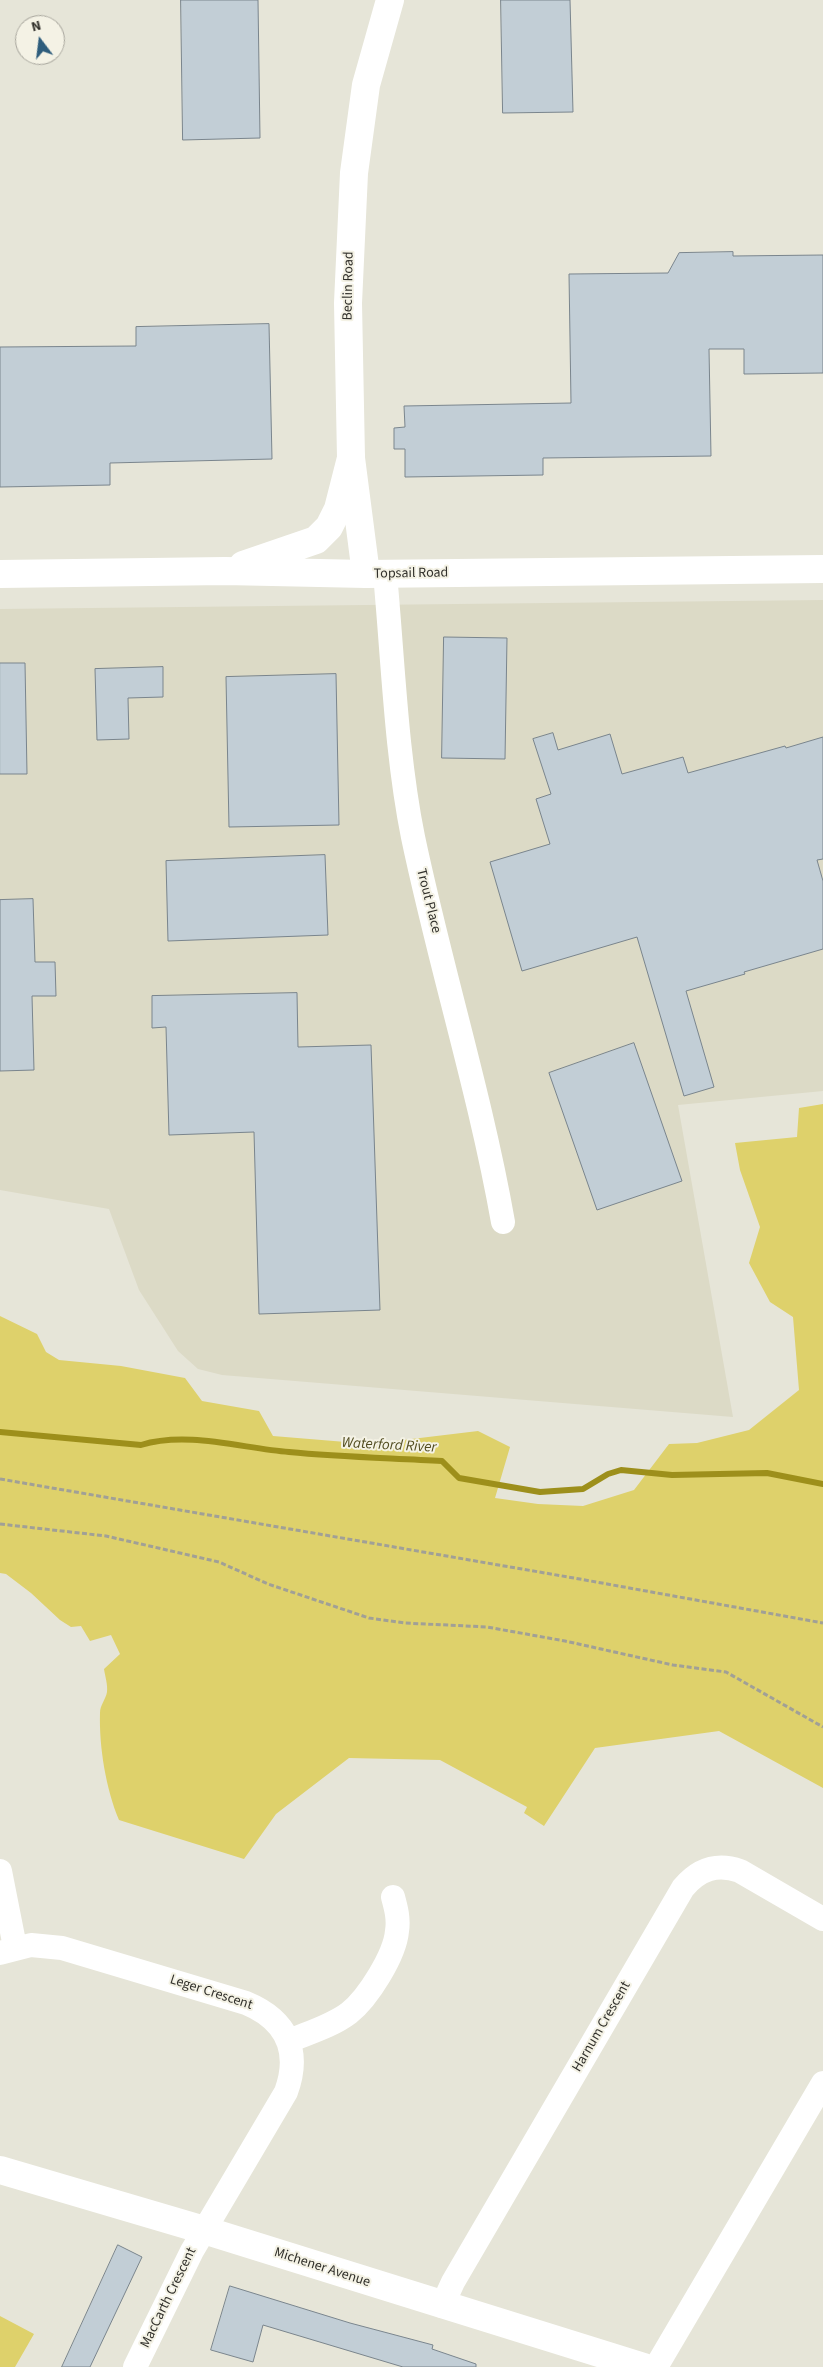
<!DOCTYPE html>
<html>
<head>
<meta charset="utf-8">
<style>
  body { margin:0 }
  #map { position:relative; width:823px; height:2367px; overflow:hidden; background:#e6e5d8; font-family:"Source Sans 3",sans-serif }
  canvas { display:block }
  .north { position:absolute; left:15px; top:15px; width:50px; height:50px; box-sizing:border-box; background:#f4f2e5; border:1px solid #a6a49b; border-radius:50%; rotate:345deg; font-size:14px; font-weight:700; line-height:20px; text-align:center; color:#31302b }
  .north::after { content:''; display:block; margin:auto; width:18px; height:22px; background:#2e5d7c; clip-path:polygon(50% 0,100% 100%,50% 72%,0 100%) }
</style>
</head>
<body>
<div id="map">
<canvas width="823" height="2367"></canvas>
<div class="north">N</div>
</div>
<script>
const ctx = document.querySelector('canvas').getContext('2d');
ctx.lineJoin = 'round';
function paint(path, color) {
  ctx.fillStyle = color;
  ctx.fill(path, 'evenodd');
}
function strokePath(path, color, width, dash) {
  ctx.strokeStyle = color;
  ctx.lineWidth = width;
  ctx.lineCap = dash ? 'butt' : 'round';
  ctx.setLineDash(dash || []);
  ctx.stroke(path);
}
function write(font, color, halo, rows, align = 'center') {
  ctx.font = font + ' "Source Sans 3",sans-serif';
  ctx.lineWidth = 4;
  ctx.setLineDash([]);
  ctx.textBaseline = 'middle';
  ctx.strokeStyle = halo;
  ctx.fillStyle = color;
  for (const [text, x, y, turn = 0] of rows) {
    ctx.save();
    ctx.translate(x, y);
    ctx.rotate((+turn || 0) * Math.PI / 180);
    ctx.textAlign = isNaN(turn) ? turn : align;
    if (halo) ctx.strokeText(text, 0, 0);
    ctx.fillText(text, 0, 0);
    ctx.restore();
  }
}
paint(new Path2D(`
  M823 600V1091L678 1105 733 1417 222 1375 198 1369 178 1351 139 1290 109 1209 0 1190V609Z`), '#dcdac6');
paint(new Path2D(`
  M823 1104V1788L719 1731 595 1748 544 1826 524 1813 527 1807 440 1760 349 1758 276 1814 244 1859 119 1820C106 1789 99 1747 100 1713 100 1705 106 1699 107 1692 108 1685 105 1676 104 1669L120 1654 111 1635 90 1641 81 1626 71 1627 60 1620 31 1593 6 1574 0 1573V1316L37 1334 46 1352 59 1360 121 1366 185 1378 202 1401 259 1411 273 1436 370 1444 478 1431 510 1447 495 1498 538 1504 583 1506 634 1490 669 1444 697 1443 749 1430 799 1390 793 1317 770 1302 749 1263 760 1227 740 1170 735 1143 797 1137 799 1108Z
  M0 2316 34 2334 15 2367H0Z`), '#ded16b');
strokePath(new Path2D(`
  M0 1432 141 1445C187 1431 241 1448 289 1452 340 1457 391 1458 442 1461L459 1478 540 1492 583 1489 608 1474 621 1470 672 1475 767 1473 823 1484`), '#9d8f1b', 6);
const building = new Path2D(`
  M181 0H258L260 138 183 140Z
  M501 0H570L573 112 503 113Z
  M733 252V256L823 255V373L744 374V349H709L711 456 543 458V475L405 477V449H394V428L405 427 404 406 571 403 569 274 668 273 679 253Z
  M269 324 272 459 110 463V485L0 487V347L136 346V327Z
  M444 637 507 638 505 759 442 758Z
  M0 663H25L27 774H0Z
  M163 667V697L128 698 129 739 97 740 95 669Z
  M336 674 339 825 229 827 226 677Z
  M553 733 558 750 610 734 622 774 683 757 688 773 785 746 786 748 823 737V859L817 860 823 881V949L744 972 745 974 686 991 714 1087 684 1096 637 937 522 971 490 862 550 844 536 799 551 794 533 739Z
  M325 855 328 935 168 941 166 861Z
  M33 899 35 962H55L56 996H32L34 1070 0 1071V900Z
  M297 993 298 1047 371 1045 380 1310 259 1314 254 1132 169 1135 166 1027 152 1028V996Z
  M634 1043 682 1181 597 1210 549 1073Z
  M118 2245 142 2257 90 2367H62Z
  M230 2286 350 2323 433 2345 432 2349 476 2364V2367H403L263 2325 253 2362 211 2350Z`);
paint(building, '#c2ced6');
strokePath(building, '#7a858d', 1);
strokePath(new Path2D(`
  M0 1479 574 1578 823 1623
  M0 1524 106 1536 219 1562 268 1584 369 1618 405 1623 487 1627 565 1641 673 1665 726 1672 823 1727`), '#a1a096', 3, [5, 2.5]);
strokePath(new Path2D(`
  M385 574C393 659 396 753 413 837 440 966 480 1092 503 1222
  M0 1871 15 1947
  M0 1953 31 1945 62 1948 246 2003C287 2020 301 2051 286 2092L192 2251 135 2367
  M289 2041C308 2033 332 2026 349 2013 368 1998 395 1955 397 1931 399 1919 396 1908 393 1897
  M442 2306 453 2282 683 1888C699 1869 717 1863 740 1871L823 1919
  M656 2367 823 2083`), '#fff', 24);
strokePath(new Path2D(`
  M366 574 351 458 348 303 354 173 366 85 390 0
  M0 2170 204 2230 644 2367`), '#fff', 28);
strokePath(new Path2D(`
  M243 565 316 540 329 527 338 509 351 458
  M0 574 225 571 366 574 823 569`), '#fff', 28);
write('14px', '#31302b', '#f4f2e5', [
  ["Beclin Road",349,286,-89],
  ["Topsail Road",411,574,-1],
  ["Trout Place",428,901,76],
  ["Leger Crescent",211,1993,18],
  ["Harnum Crescent",602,2027,-60],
  ["Michener Avenue",322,2268,18],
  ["MacCarth Crescent",169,2298,-64]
]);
write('italic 15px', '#524d21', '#f4f2e5', [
  ["Waterford River",389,1446,3]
]);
</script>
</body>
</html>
